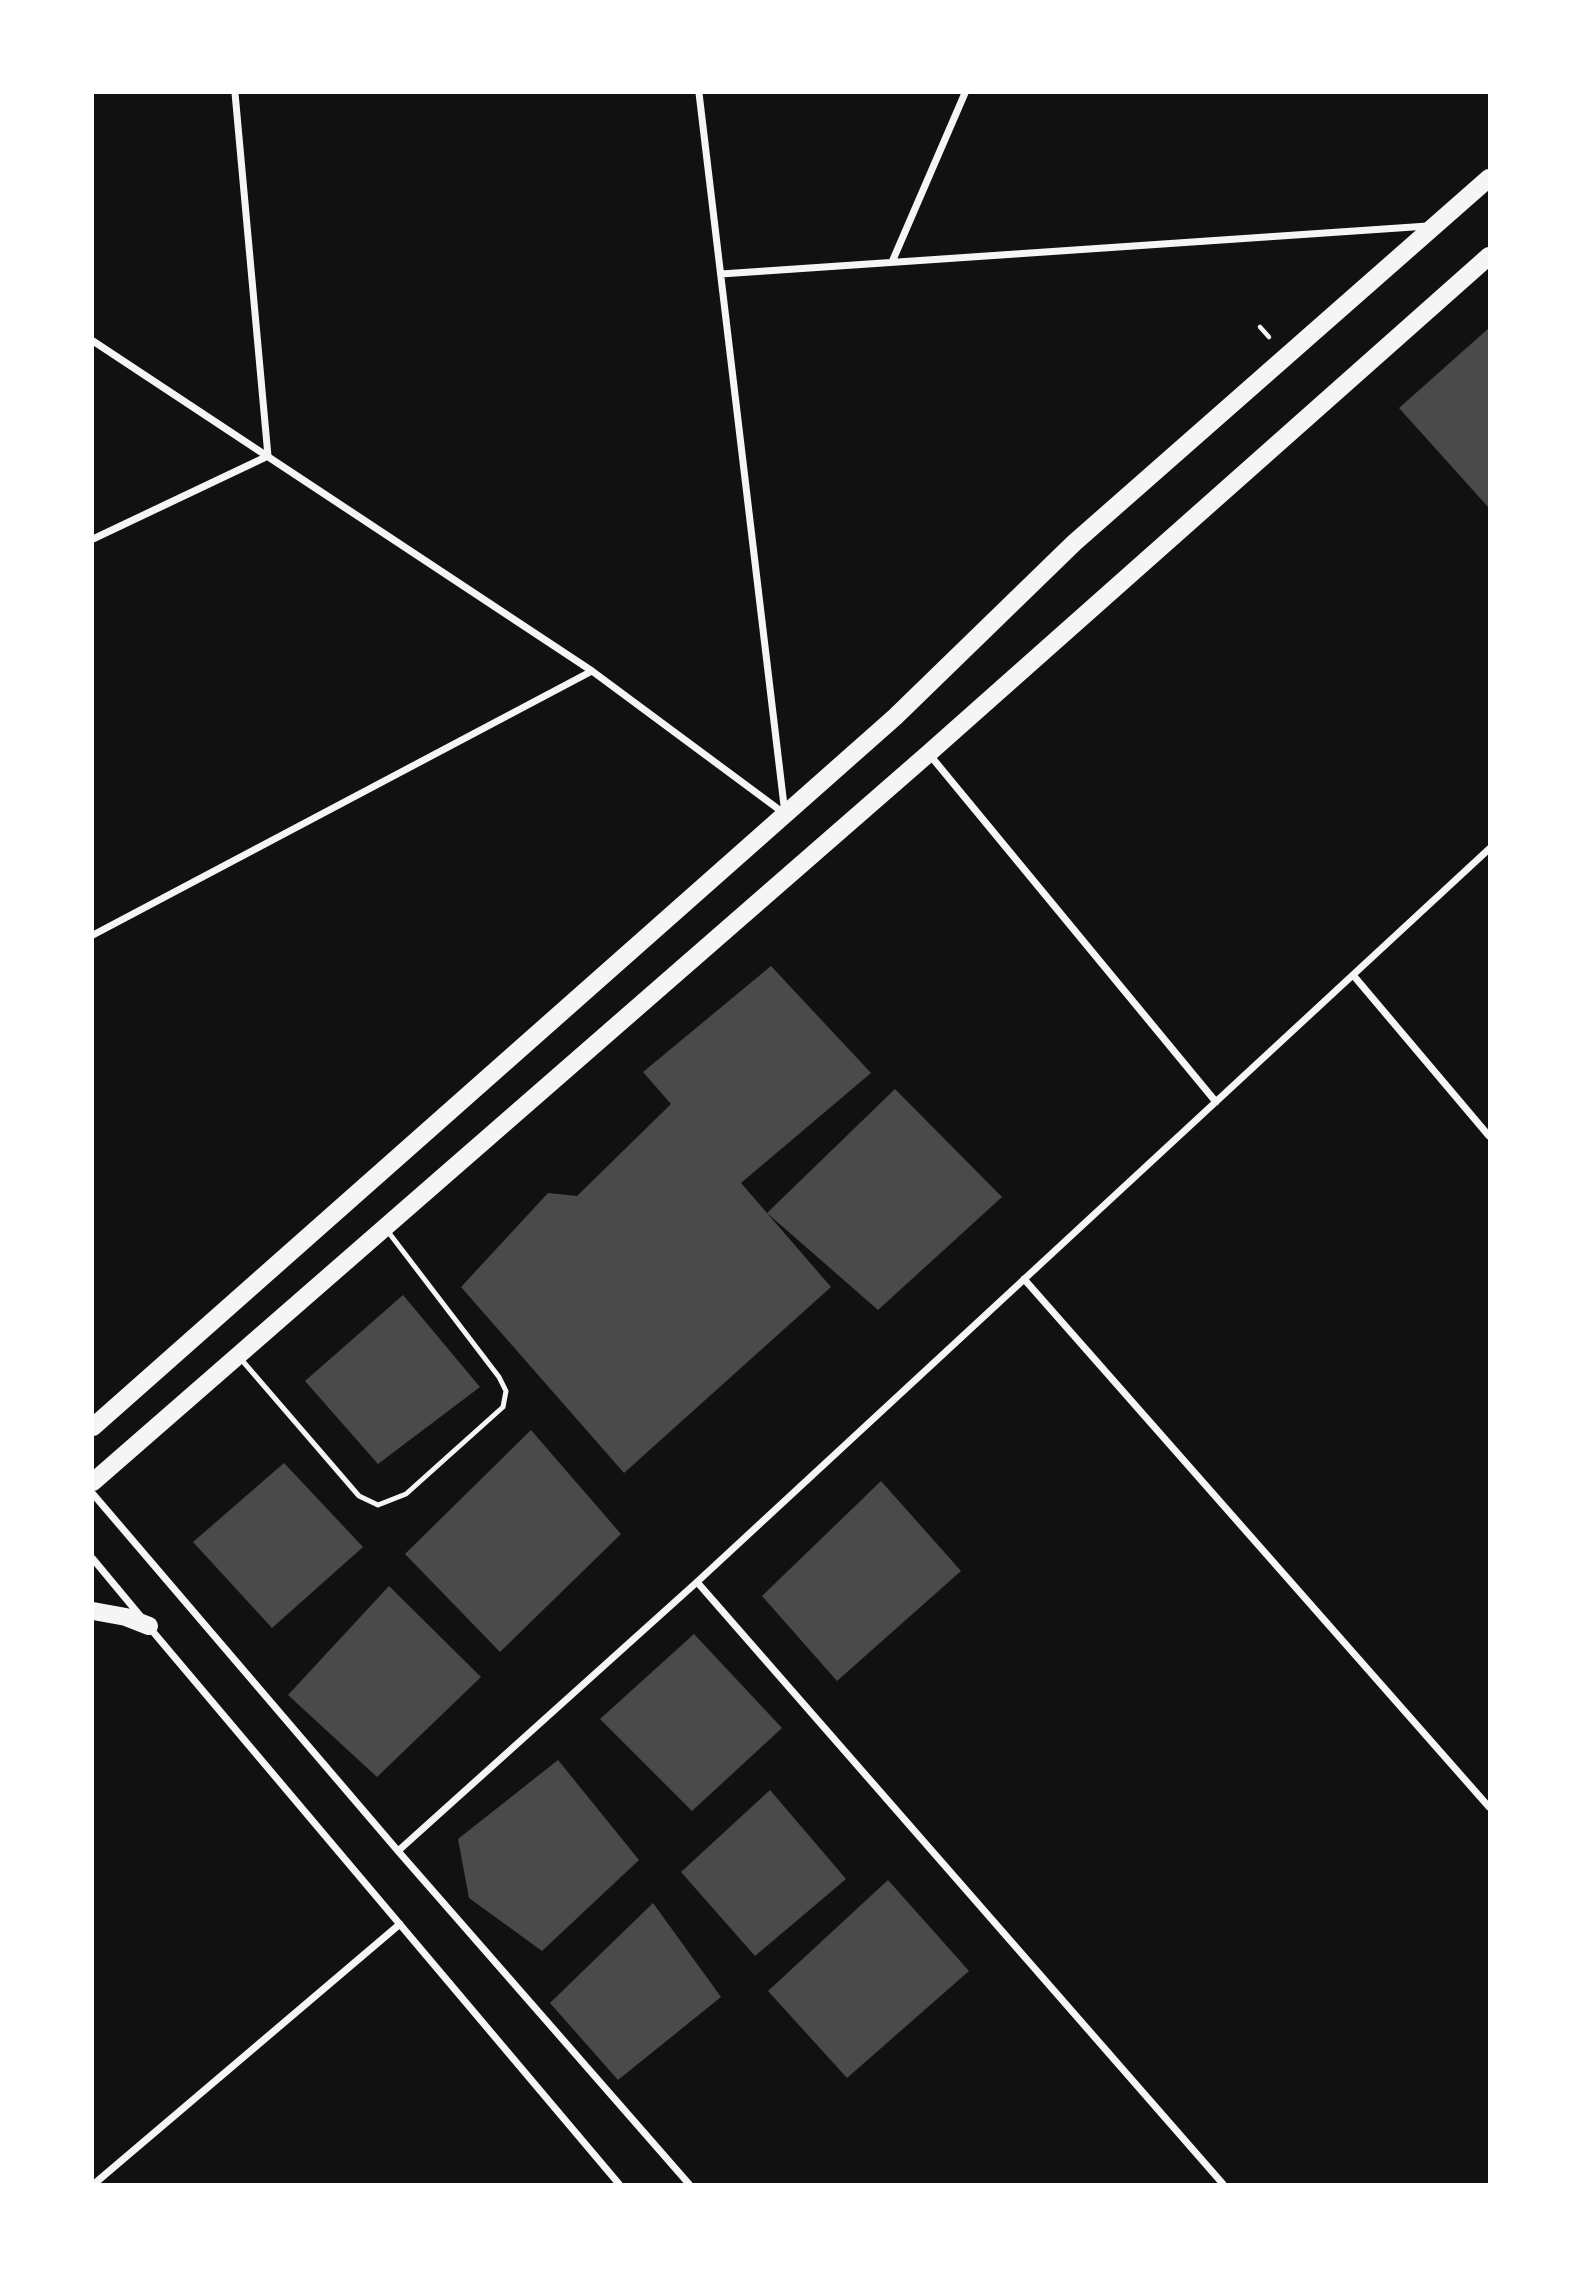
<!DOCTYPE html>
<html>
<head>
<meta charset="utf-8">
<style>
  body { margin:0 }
  #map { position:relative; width:1582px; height:2277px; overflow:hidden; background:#111; font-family:"Asap Condensed",sans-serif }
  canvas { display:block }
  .frame { position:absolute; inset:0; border:94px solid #fff; pointer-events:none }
</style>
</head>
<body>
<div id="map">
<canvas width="1582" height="2277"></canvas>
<div class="frame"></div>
</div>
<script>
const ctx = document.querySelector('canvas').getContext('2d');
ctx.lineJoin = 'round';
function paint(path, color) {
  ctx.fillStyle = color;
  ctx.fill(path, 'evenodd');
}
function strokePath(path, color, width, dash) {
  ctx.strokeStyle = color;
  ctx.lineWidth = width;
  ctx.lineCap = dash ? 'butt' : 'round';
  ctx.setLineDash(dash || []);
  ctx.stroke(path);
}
paint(new Path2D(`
  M1489 328V508L1399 408Z
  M771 966 871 1073 741 1183 831 1287 624 1473 461 1287 548 1193 577 1196 671 1104 643 1072Z
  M895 1089 1002 1197 878 1310 767 1213Z
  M403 1295 480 1387 378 1464 305 1381Z
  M531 1430 621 1534 500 1652 405 1554Z
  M284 1463 363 1547 272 1628 193 1542Z
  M881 1481 961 1571 837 1681 762 1596Z
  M389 1586 481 1677 377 1777 288 1695Z
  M694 1634 782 1728 692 1811 600 1719Z
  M558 1760 639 1860 542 1951 469 1898 458 1839Z
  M770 1790 846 1879 755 1956 681 1872Z
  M888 1880 969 1971 847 2078 768 1991Z
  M653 1903 721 1997 618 2080 550 2003Z`), '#4a4a4a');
strokePath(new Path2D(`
  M1260 327 1269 337`), '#f5f5f5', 4.5);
strokePath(new Path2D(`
  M240 1358 359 1496 378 1505 406 1494 503 1407 506 1391 499 1377 386 1229`), '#f5f5f5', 5);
strokePath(new Path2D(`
  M892 262 965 93
  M721 274 1428 226
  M93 341 592 671 785 814 699 93
  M93 539 268 456 235 93
  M929 754 1216 1102
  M93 935 592 671
  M1353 975 1489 1136
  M1024 1279 1489 1807
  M93 1494 398 1851 689 2184
  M93 1559 142 1618
  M697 1582 1223 2184
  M149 1627 619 2184
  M398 1851 697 1582 1489 849
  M94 2184 400 1924`), '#f5f5f5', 7);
strokePath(new Path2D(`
  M93 1427 895 717 1074 543 1489 178
  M93 1482 929 753 1489 256
  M93 1611 126 1617 149 1626`), '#f5f5f5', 18);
</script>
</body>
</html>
